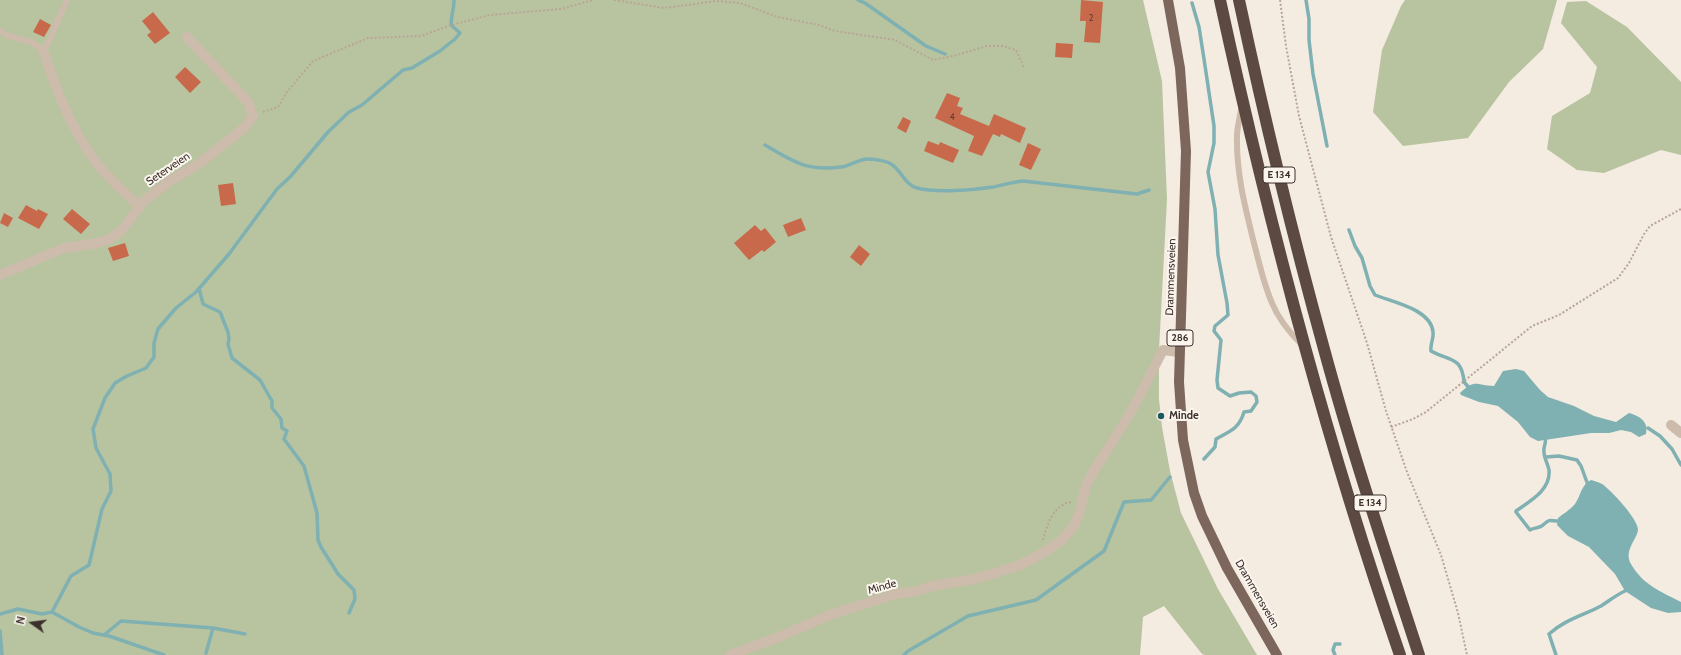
<!DOCTYPE html>
<html>
<head>
<meta charset="utf-8">
<style>
  body { margin:0 }
  #map { position:relative; width:1681px; height:655px; overflow:hidden; background:#f4ebe1; font-family:Cabin,sans-serif }
  canvas { display:block }
  .north { position:absolute; left:12px; top:603px; width:40px; height:40px; -webkit-text-stroke:3px #fbf5ee; paint-order:stroke; rotate:284deg; font-size:11px; font-weight:700; line-height:16px; text-align:center; color:#3b302b }
  .north::after { content:''; display:block; margin:auto; width:14px; height:18px; background:#3b302b; clip-path:polygon(50% 0,100% 100%,50% 72%,0 100%) }
</style>
</head>
<body>
<div id="map">
<canvas width="1681" height="655"></canvas>
<div class="north">N</div>
</div>
<script>
const ctx = document.querySelector('canvas').getContext('2d');
ctx.lineJoin = 'round';
function paint(path, color) {
  ctx.fillStyle = color;
  ctx.fill(path, 'evenodd');
}
function strokePath(path, color, width, dash) {
  ctx.strokeStyle = color;
  ctx.lineWidth = width;
  ctx.lineCap = dash ? 'butt' : 'round';
  ctx.setLineDash(dash || []);
  ctx.stroke(path);
}
function write(font, color, halo, rows, align = 'center') {
  ctx.font = font + ' Cabin,sans-serif';
  ctx.lineWidth = 4;
  ctx.setLineDash([]);
  ctx.textBaseline = 'middle';
  ctx.strokeStyle = halo;
  ctx.fillStyle = color;
  for (const [text, x, y, turn = 0] of rows) {
    ctx.save();
    ctx.translate(x, y);
    ctx.rotate((+turn || 0) * Math.PI / 180);
    ctx.textAlign = isNaN(turn) ? turn : align;
    if (halo) ctx.strokeText(text, 0, 0);
    ctx.fillText(text, 0, 0);
    ctx.restore();
  }
}
paint(new Path2D(`
  M0 0H1143L1162 81 1167 199 1159 350V399L1162 427 1170 471 1181 513 1218 589 1257 655H1205L1202 654 1164 606 1143 617 1140 655H0Z
  M1405 0H1557L1543 49 1509 82 1468 138 1403 146 1373 112 1382 50 1401 6Z
  M1586 1 1627 27 1681 82V155L1661 150 1604 173 1577 170 1547 149 1552 116 1590 93 1597 67 1561 23 1567 2Z`), '#b8c4a0');
paint(new Path2D(`
  M1516 369 1524 371 1540 390 1548 397 1574 406 1594 416 1616 422 1629 413C1639 416 1649 421 1646 434L1639 437 1631 432 1621 430 1609 433H1591L1538 441 1530 437 1518 422 1498 406 1479 402 1461 395 1460 393C1476 378 1476 386 1494 386L1503 371Z
  M1591 480C1594 481 1599 482 1602 484 1611 490 1637 518 1638 529 1638 539 1623 550 1631 564 1643 585 1660 591 1681 602V612L1668 613 1651 608 1625 591 1615 574 1589 547 1568 536 1557 525 1558 518C1563 514 1571 509 1575 504 1581 495 1581 485 1591 480Z`), '#7fb0b2');
strokePath(new Path2D(`
  M858 0 865 3 926 46 945 54
  M1306 0 1309 19V40L1313 74 1327 146
  M1192 3 1199 27 1204 59 1214 126V143L1208 172 1215 209 1218 255 1227 303 1228 315 1215 326 1214 331 1221 340 1217 380 1218 388 1230 396 1239 393 1251 392 1256 396 1257 402 1251 411 1244 412C1239 429 1230 431 1216 439L1215 447 1204 459
  M765 145C794 162 805 171 841 167 851 166 859 158 870 159 876 160 886 160 891 164 901 170 905 185 917 188 936 193 974 190 993 187 1004 185 1012 182 1023 181L1137 194 1149 190
  M1349 230 1355 246 1362 258 1370 286 1375 295C1392 302 1431 309 1433 332 1434 338 1430 344 1431 351 1449 361 1462 356 1464 382L1471 390
  M199 288 203 304 220 312 228 332 229 339 228 344 232 358 260 380 272 401V408L281 419 282 428 287 431 284 439 304 466 317 513 318 540 321 547 338 574 354 590 355 599 349 613
  M1648 428 1660 436 1672 449 1681 465
  M1545 437C1547 443 1543 446 1544 452 1544 458 1548 464 1549 470 1551 490 1530 501 1516 511V512L1530 530C1533 528 1540 528 1543 525 1549 520 1548 520 1557 521
  M1546 457 1559 456 1577 460 1581 466 1588 485
  M52 612 71 576 89 565 102 509 111 491 110 474 96 448 93 429 105 398 115 383 127 376 146 368 154 357V343L158 329 176 308 196 292 229 254 277 189 290 177 328 132 349 112 362 105 403 70 412 68 440 51 455 39 460 33 451 25C451 16 454 9 454 0
  M0 614 18 609 42 614 52 612 79 627 93 633 109 636 164 655
  M0 631 2 655
  M104 635 121 621 213 628 245 634
  M206 653 213 628
  M904 655 908 651 968 616 1036 600 1104 551 1124 502 1151 500 1170 477
  M1335 655 1333 650 1335 644H1340
  M1556 655 1549 634C1564 620 1584 615 1601 606 1609 601 1616 595 1625 591L1627 588`), '#7fb0b2', 3.5);
paint(new Path2D(`
  M1081 0 1103 2 1100 43 1084 42 1086 21H1080Z
  M153 12 170 33 155 44 147 35 151 32 142 21Z
  M40 19 51 25 44 37 33 32Z
  M1056 43 1073 44 1072 58 1055 57Z
  M185 67 201 82 190 93 175 77Z
  M947 93 960 98 957 106 963 108 960 114 989 126 994 114 1026 128 1020 143 1001 134 1000 137 993 134 982 156 968 151 974 136 935 118Z
  M903 117 911 121 906 133 897 128Z
  M928 141 939 145 940 142 959 150 953 163 924 151Z
  M1028 143 1041 149 1031 170 1019 165Z
  M233 183 236 204 221 206 218 185Z
  M26 205 37 211 38 209 48 214 39 229 18 218Z
  M72 209 90 224 81 234 63 219Z
  M4 213 13 218 8 227 0 223Z
  M801 218 806 230 788 237 783 225Z
  M755 225 761 231 765 228 776 242 764 252 762 250 749 260 734 243Z
  M125 243 129 256 113 261 108 248Z
  M859 245 870 254 861 266 850 257Z`), '#c8694b');
strokePath(new Path2D(`
  M614 0 664 8 717 1 740 3 778 17 819 25 835 31 895 40 933 60 957 55 987 46H1002L1016 50 1024 68
  M1280 0 1286 46 1299 116 1331 237 1367 343 1386 411 1407 472 1441 555 1458 613 1467 655
  M263 112 278 107 287 92 313 61 368 38 421 36 451 25 490 15 561 9 593 0
  M1391 427 1413 419 1426 412 1532 326 1559 315 1618 278 1629 263 1644 234 1650 226 1681 209
  M1043 540C1047 525 1053 505 1071 502`), '#b9a596', 2, [2, 2]);
strokePath(new Path2D(`
  M0 31 6 35 31 42 43 50 48 43 67 0
  M1241 109C1240 118 1237 127 1237 136 1236 174 1246 211 1255 247 1260 266 1264 285 1272 303 1278 318 1290 333 1302 345`), '#cdbbac', 6);
strokePath(new Path2D(`
  M43 50C56 88 69 125 93 158 105 176 124 191 139 207
  M0 275 64 248 97 243 110 239 122 230 144 201 170 181 200 163 244 128 253 116 248 102 187 37
  M1671 425 1681 433
  M730 655 779 637 832 614 896 594 917 591 932 586 975 579 1020 565 1043 553 1061 541 1074 526 1080 511 1086 485 1095 469 1131 412 1163 350 1179 352`), '#cdbbac', 10);
strokePath(new Path2D(`
  M1168 0 1180 68 1186 151 1179 382 1183 440 1194 493 1202 516 1227 568 1277 655`), '#7d675c', 10);
strokePath(new Path2D(`
  M1220 0C1268 221 1326 441 1400 655
  M1239 0C1264 117 1292 233 1324 349 1352 452 1386 554 1419 655`), '#5c4a42', 12);
for (const [x, y, r, color] of [
  [1161,416,4,"#1f5a5e"]
]) {
  const dot = new Path2D();
  dot.arc(x, y, r, 0, 2 * Math.PI);
  ctx.fillStyle = color;
  ctx.fill(dot);
  strokePath(dot, '#fbf5ee', 1.5);
}
write('9px', '#5e3e33', null, [
  ["2",1091,18],
  ["4",952,117]
]);
for (const [x, y, w] of [
  [1279,175,32],
  [1180,338,26],
  [1370,503,32]
]) {
  const box = new Path2D();
  box.roundRect(x - w / 2, y - 8, w, 16, 3);
  ctx.fillStyle = '#fbf5ee';
  ctx.fill(box);
  strokePath(box, '#3b302b', 1);
}
write('bold 10px', '#3b302b', null, [
  ["E 134",1279,175],
  ["286",1180,338],
  ["E 134",1370,503]
]);
write('11px', '#3b302b', '#fbf5ee', [
  ["Seterveien",168,169,-34],
  ["Drammensveien",1171,277,-88],
  ["Minde",882,587,-16],
  ["Drammensveien",1257,594,60]
]);
write('bold 11px', '#3b302b', '#fbf5ee', [
  ["Minde",1169,416]
], 'left');
</script>
</body>
</html>
